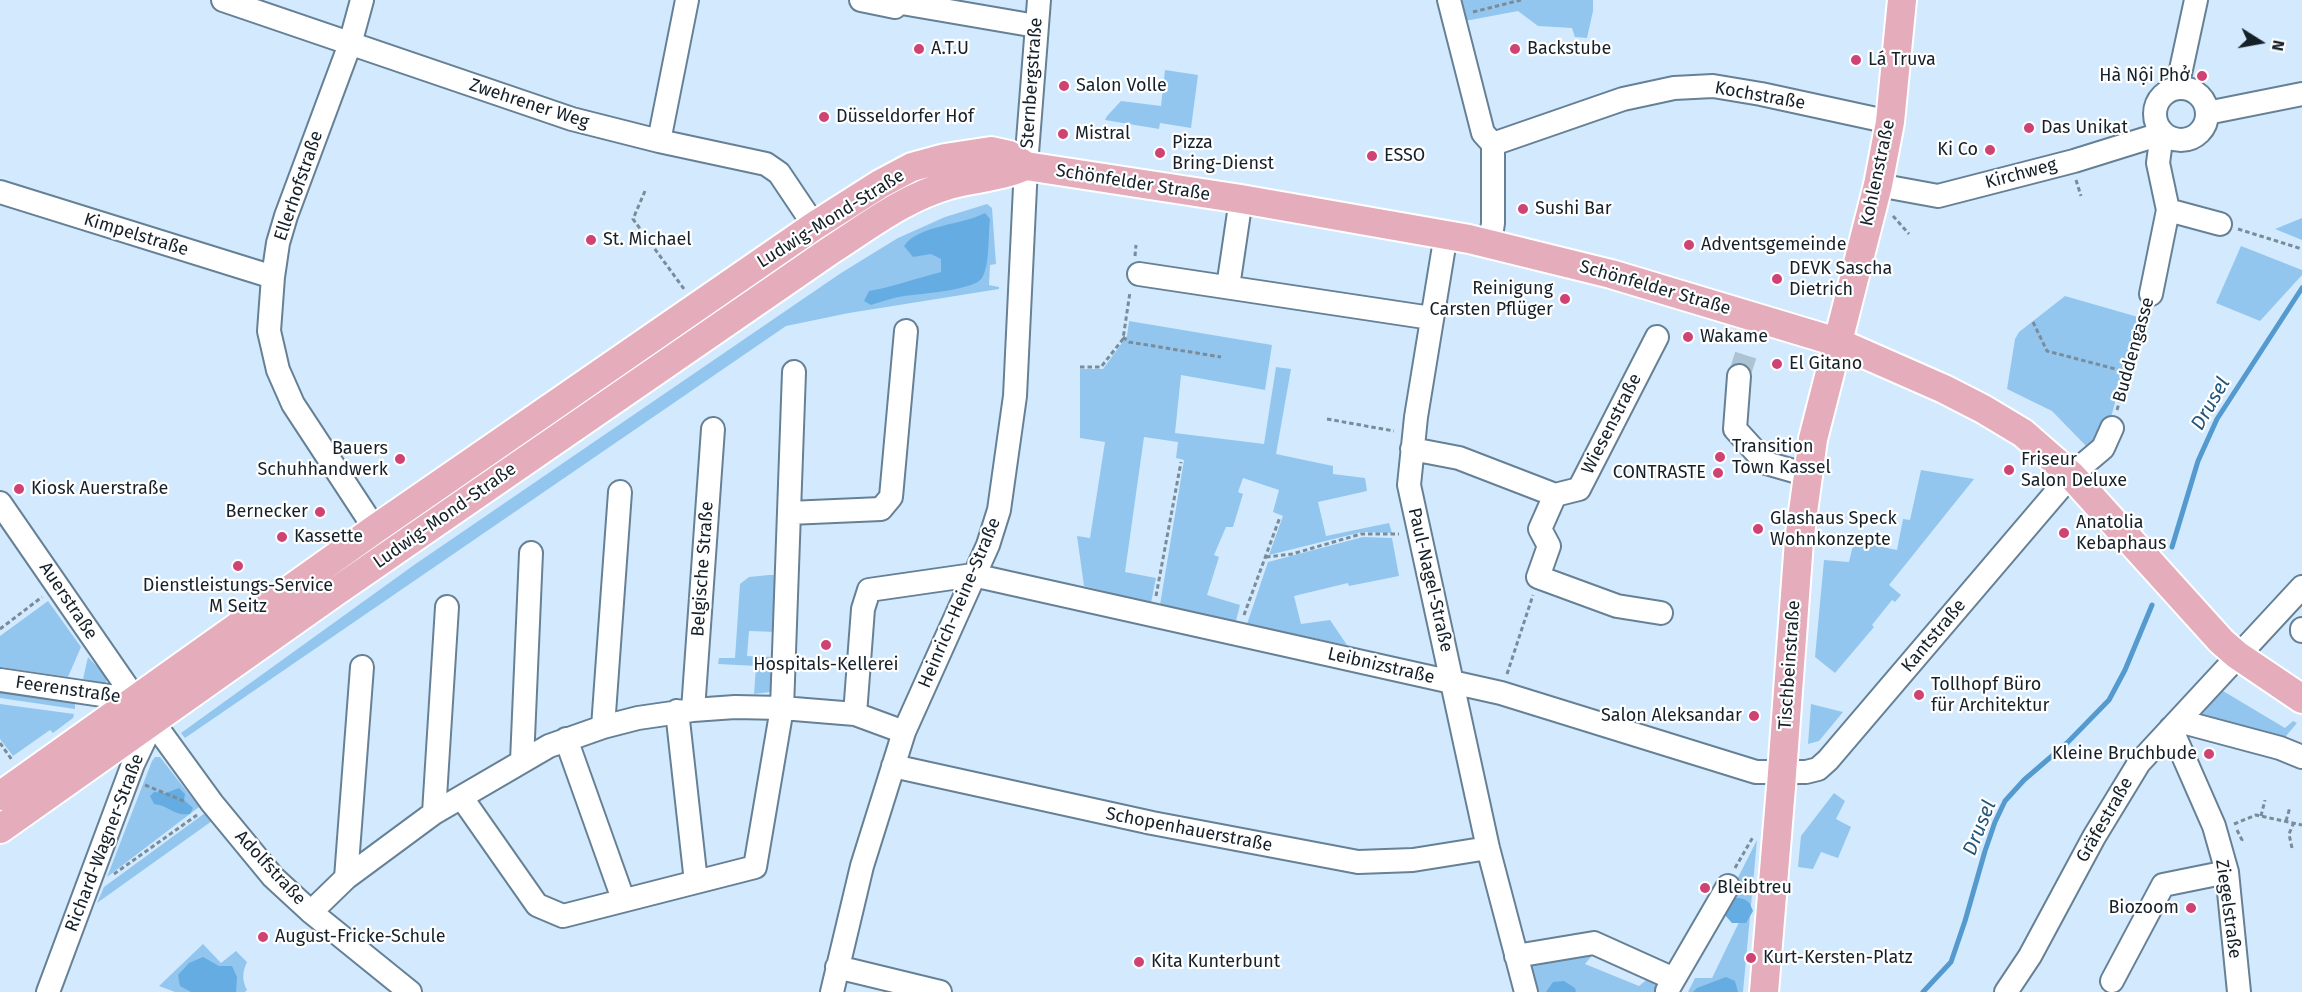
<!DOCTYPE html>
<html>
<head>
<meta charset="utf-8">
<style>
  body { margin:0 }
  #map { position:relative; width:2302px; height:992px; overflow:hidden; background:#d3eafe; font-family:"Fira Sans",sans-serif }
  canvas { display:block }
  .north { position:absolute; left:2230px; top:12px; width:60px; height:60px; -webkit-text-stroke:4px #fff; paint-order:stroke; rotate:101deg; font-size:16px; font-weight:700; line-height:24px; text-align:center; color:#152029 }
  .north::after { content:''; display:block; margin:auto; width:21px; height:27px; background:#152029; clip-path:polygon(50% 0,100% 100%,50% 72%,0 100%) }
</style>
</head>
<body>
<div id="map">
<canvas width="2302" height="992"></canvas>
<div class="north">N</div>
</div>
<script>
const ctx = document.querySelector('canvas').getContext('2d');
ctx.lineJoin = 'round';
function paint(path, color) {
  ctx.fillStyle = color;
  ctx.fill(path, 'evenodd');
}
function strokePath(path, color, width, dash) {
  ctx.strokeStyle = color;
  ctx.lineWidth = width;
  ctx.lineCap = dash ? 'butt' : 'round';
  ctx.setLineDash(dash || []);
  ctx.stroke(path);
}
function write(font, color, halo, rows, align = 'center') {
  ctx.font = font + ' "Fira Sans",sans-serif';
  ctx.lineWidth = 4.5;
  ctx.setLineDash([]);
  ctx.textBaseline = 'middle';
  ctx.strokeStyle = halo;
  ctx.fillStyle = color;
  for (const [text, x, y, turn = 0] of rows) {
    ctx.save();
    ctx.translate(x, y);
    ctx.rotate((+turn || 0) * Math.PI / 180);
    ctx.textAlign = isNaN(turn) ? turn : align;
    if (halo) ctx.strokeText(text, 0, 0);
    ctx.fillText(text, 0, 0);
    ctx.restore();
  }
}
paint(new Path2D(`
  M1460 0H1593V11L1587 38 1575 37 1572 28 1538 26 1518 11 1465 21Z
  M1165 70 1198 75 1191 128 1160 123 1159 129 1105 120 1107 116 1121 101 1161 106Z
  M987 204 992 208 996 264 990 265 989 285 999 287V289L849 313 786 326 185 738 181 733 414 565 841 273 898 238 945 217Z
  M2302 218V240L2275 229Z
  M2241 246 2302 270V275L2260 321 2216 303Z
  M2065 296 2138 317 2109 425 2088 448 2052 411 2007 389 2015 339 2019 332Z
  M1129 321 1272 345 1265 390 1181 375 1175 433 1264 444 1276 367 1291 369 1276 454 1333 466V474L1365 478 1367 491 1318 502 1326 536 1389 523 1392 533 1362 532 1269 555 1283 516 1273 512 1279 490 1243 478 1238 492 1243 494 1233 527H1226L1214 555 1219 557 1207 595 1240 605 1236 621 1160 605 1184 460 1176 458 1178 442 1144 437 1125 572 1156 578 1151 603 1084 586 1077 536 1090 538 1105 442 1080 438V369H1103L1127 336Z
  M1921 470 1974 479 1889 585 1901 595 1895 602 1892 600 1872 625 1874 627 1835 673 1815 657 1824 560 1849 562 1854 541 1897 550 1903 519 1910 520Z
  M1363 537 1392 538 1399 576 1349 586 1348 583 1294 596 1301 624 1330 620 1347 645 1247 624 1268 562Z
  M769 575H779L775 632 749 631 747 656 774 657 772 687 770 692 754 694 756 666 718 664 719 658H735L740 584 749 577Z
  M48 601 81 647 68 677 0 667V636Z
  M88 657 107 677 106 684 83 679Z
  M0 689 71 698 75 702V709L0 698Z
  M2223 691 2285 728 2293 721 2297 723 2281 742 2196 718 2215 694Z
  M0 704 74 714 73 718 53 733 50 730 13 756 0 739Z
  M1811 704 1843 712 1819 741 1808 744Z
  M155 757H160L199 807 107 877 152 761Z
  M1834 793 1845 801 1836 819 1851 827 1838 858 1821 852 1813 869 1798 867 1801 836Z
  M205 813 212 821 97 903 104 887Z
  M1757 840 1743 992H1688L1695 978H1712L1742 916 1720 913Z
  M203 944 221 963 236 951 247 962C242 973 242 980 247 990L245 992H175L159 986Z
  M1595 952 1585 964 1639 986 1650 977 1660 981 1654 992H1539L1531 964Z`), '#93c6ee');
paint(new Path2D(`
  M985 213 990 219C988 235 990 265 982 278 974 291 914 294 898 297 889 299 880 302 871 305L864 301 869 291C893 287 917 278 941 272V259L931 254 913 257 904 246C918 225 963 225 985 213Z
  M179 788 185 794 184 800 193 808 190 814C173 816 170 806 154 804L150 796 154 792 166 793Z
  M1733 898C1746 898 1749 900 1753 911L1746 923H1732L1724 914Z
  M203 957 219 966H232L237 977 236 992H191L180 986 178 975 189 963Z
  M1726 977 1735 981 1738 992H1693L1697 988Z
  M1564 981 1575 988 1576 992H1546L1553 982Z`), '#65ace2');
strokePath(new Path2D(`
  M2172 547 2198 461 2217 419 2302 288
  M1923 992 1951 962 1965 921 1985 851 1995 822 2005 801 2024 780 2067 743 2109 700 2125 670 2152 605`), '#549acf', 5);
strokePath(new Path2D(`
  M1739 376 1749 345`), '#adc2d3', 22, [22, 11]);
const minor = new Path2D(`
  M223 0 572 119 659 141 766 164 779 173 824 240
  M362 0 350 44 286 216 278 243 273 277 269 331 278 370 293 404 375 529
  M861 0 895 7 896 0
  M1449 0 1483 133 1493 144V223L1490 244
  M896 2 1036 26
  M2155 114a26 26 0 1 1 52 0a26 26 0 1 1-52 0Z
  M2177 88 2196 0
  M2207 113 2302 94
  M659 141 687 0
  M1493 144 1623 99 1674 88 1713 86 1761 94 1890 122
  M1878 185 1938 196 2074 161 2151 137 2161 131
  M0 192 273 277
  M2168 210 2220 224
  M1446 234 1416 417 1409 485 1488 848 1526 992
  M1139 274 1431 318
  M1228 287 1241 199
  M2151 294 2168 210 2158 163 2162 133
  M1739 376 1735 429 1766 463 1808 475
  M1412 449 1459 458 1555 495 1579 489 1657 337
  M1555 495 1540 529 1549 546 1538 577 1617 606 1661 613
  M0 503 136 700 153 722 133 764 48 992
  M789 513 881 509 891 497 906 331
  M2302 631V629
  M0 680 136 700
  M693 710 713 429
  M677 711 696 882
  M855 714 863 609 869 590 973 575 1501 693 1756 772H1806L1818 769 1828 760 2071 475 2103 448 2112 428
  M2179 721 2280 748 2302 757
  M153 722 212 803 273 877 311 912 410 992
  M603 727 620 492
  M2171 728 2214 826 2227 872 2239 992
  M566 739 623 899
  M522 761 531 553
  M893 766 1152 823 1358 862 1413 860 1488 848
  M462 798 537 905 563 916 755 867 782 708 794 372
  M434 813 447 607
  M346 878 362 667
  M311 912 346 878 434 813 549 746 603 727 638 718 693 710 735 707 782 708 855 714 904 732
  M1516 956 1594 943 1674 979
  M837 967 940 992
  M2112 981 2163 885 2227 872
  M1667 991 1728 886
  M832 992 862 866 904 732 988 545 999 510 1015 396 1026 166 1039 0
  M2006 992 2030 956 2094 837 2139 763 2302 587`);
const major = new Path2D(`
  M0 796 375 529 814 226 880 184 912 167 945 158 991 151 1009 155 1026 166 1241 199 1469 239 1611 274 1837 342 1944 389 1983 409 2023 433 2071 475 2221 641 2237 655 2302 699
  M0 829 335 592 831 250C870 225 904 198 949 185 976 178 1001 177 1026 166
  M1764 992 1781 787 1799 541 1813 439 1878 185 1890 122 1902 0`);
strokePath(minor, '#668096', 26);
strokePath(major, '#fff', 32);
strokePath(new Path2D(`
  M1473 12 1521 0
  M2076 180 2081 196
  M645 191 633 219 684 289
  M1893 216 1909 234
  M2238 229 2302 249
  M1135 256 1136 245
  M2033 322 2047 351 2127 372
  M1123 337 1129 342 1221 357
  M1080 367H1101L1123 339 1130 292
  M2117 410 2146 313
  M1327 419 1394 431
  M1266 557 1292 554 1361 534H1399
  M1156 596 1181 462
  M1244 615 1280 517
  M0 629 42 597
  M1507 674 1533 595
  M0 743 12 760
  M145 785 186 802
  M2261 816 2265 800
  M2286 821 2290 807
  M2234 824 2256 815 2302 825
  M2237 830 2242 840 2240 843
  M2292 848 2289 834 2294 822
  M1735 868 1753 837
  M114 874 197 815`), '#7a8b9a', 3, [4.5, 3]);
strokePath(minor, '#fff', 22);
strokePath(major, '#e5acbb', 28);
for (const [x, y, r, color] of [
  [919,49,6,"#cf4273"],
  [1515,49,6,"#cf4273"],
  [1856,60,6,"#cf4273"],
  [2202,76,6,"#cf4273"],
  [1064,86,6,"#cf4273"],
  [824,117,6,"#cf4273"],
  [2029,128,6,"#cf4273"],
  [1063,134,6,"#cf4273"],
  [1990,150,6,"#cf4273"],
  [1160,153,6,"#cf4273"],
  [1372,156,6,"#cf4273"],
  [1523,209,6,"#cf4273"],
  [591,240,6,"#cf4273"],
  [1689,245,6,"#cf4273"],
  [1777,279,6,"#cf4273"],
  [1565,299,6,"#cf4273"],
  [1688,337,6,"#cf4273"],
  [1777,364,6,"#cf4273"],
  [1720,457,6,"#cf4273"],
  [400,459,6,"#cf4273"],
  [2009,470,6,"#cf4273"],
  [1718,473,6,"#cf4273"],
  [19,489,6,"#cf4273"],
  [320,512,6,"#cf4273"],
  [1758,529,6,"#cf4273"],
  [2064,533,6,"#cf4273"],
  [282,537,6,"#cf4273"],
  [238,566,6,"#cf4273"],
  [826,645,6,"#cf4273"],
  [1919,695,6,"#cf4273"],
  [1754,716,6,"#cf4273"],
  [2209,754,6,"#cf4273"],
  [1705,888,6,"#cf4273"],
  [2191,908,6,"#cf4273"],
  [263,937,6,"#cf4273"],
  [1751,958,6,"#cf4273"],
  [1139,962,6,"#cf4273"]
]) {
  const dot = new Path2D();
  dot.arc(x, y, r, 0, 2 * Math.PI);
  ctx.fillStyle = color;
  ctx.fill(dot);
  strokePath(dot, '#fff', 2);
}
write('18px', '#152029', '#fff', [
  ["A.T.U",931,49],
  ["Backstube",1527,49],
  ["Lá Truva",1868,60],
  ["Hà Nội Phở",2190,76,"right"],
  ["Salon Volle",1076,86],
  ["Düsseldorfer Hof",836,117],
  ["Das Unikat",2041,128],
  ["Mistral",1075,134],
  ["Pizza",1172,143],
  ["Bring-Dienst",1172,164],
  ["Ki Co",1978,150,"right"],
  ["ESSO",1384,156],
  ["Sushi Bar",1535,209],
  ["St. Michael",603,240],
  ["Adventsgemeinde",1701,245],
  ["DEVK Sascha",1789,269],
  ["Dietrich",1789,290],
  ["Reinigung",1553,289,"right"],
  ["Carsten Pflüger",1553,310,"right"],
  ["Wakame",1700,337],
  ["El Gitano",1789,364],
  ["Transition",1732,447],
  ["Town Kassel",1732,468],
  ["Bauers",388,449,"right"],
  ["Schuhhandwerk",388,470,"right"],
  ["Friseur",2021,460],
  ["Salon Deluxe",2021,481],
  ["CONTRASTE",1706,473,"right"],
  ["Kiosk Auerstraße",31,489],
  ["Bernecker",308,512,"right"],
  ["Glashaus Speck",1770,519],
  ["Wohnkonzepte",1770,540],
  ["Anatolia",2076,523],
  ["Kebaphaus",2076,544],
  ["Kassette",294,537],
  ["Dienstleistungs-Service",238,586,"center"],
  ["M Seitz",238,607,"center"],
  ["Hospitals-Kellerei",826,665,"center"],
  ["Tollhopf Büro",1931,685],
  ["für Architektur",1931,706],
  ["Salon Aleksandar",1742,716,"right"],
  ["Kleine Bruchbude",2197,754,"right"],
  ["Bleibtreu",1717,888],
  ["Biozoom",2179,908,"right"],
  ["August-Fricke-Schule",275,937],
  ["Kurt-Kersten-Platz",1763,958],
  ["Kita Kunterbunt",1151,962]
], 'left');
write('18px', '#152029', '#fff', [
  ["Sternbergstraße",1032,83,-86],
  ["Kochstraße",1760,96,10],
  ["Zwehrener Weg",529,104,18],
  ["Kohlenstraße",1878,173,-78],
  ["Kirchweg",2021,174,-15],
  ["Schönfelder Straße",1133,183,9],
  ["Ellerhofstraße",299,186,-71],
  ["Ludwig-Mond-Straße",831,219,-32],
  ["Kimpelstraße",136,235,17],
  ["Schönfelder Straße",1655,288,16],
  ["Buddengasse",2134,350,-74],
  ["Wiesenstraße",1612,424,-63],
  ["Ludwig-Mond-Straße",445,516,-35],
  ["Belgische Straße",703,569,-86],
  ["Paul-Nagel-Straße",1430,580,77],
  ["Auerstraße",68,601,56],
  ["Heinrich-Heine-Straße",960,603,-67],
  ["Kantstraße",1934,636,-50],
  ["Tischbeinstraße",1790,665,-86],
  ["Leibnizstraße",1381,666,13],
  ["Feerenstraße",68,690,8],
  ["Gräfestraße",2105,820,-60],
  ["Schopenhauerstraße",1189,830,11],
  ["Richard-Wagner-Straße",105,843,-69],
  ["Adolfstraße",270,868,47],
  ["Ziegelstraße",2228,909,82]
]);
write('italic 20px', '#22557a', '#fff', [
  ["Drusel",2211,404,-60],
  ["Drusel",1980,828,-68]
]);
</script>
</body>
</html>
